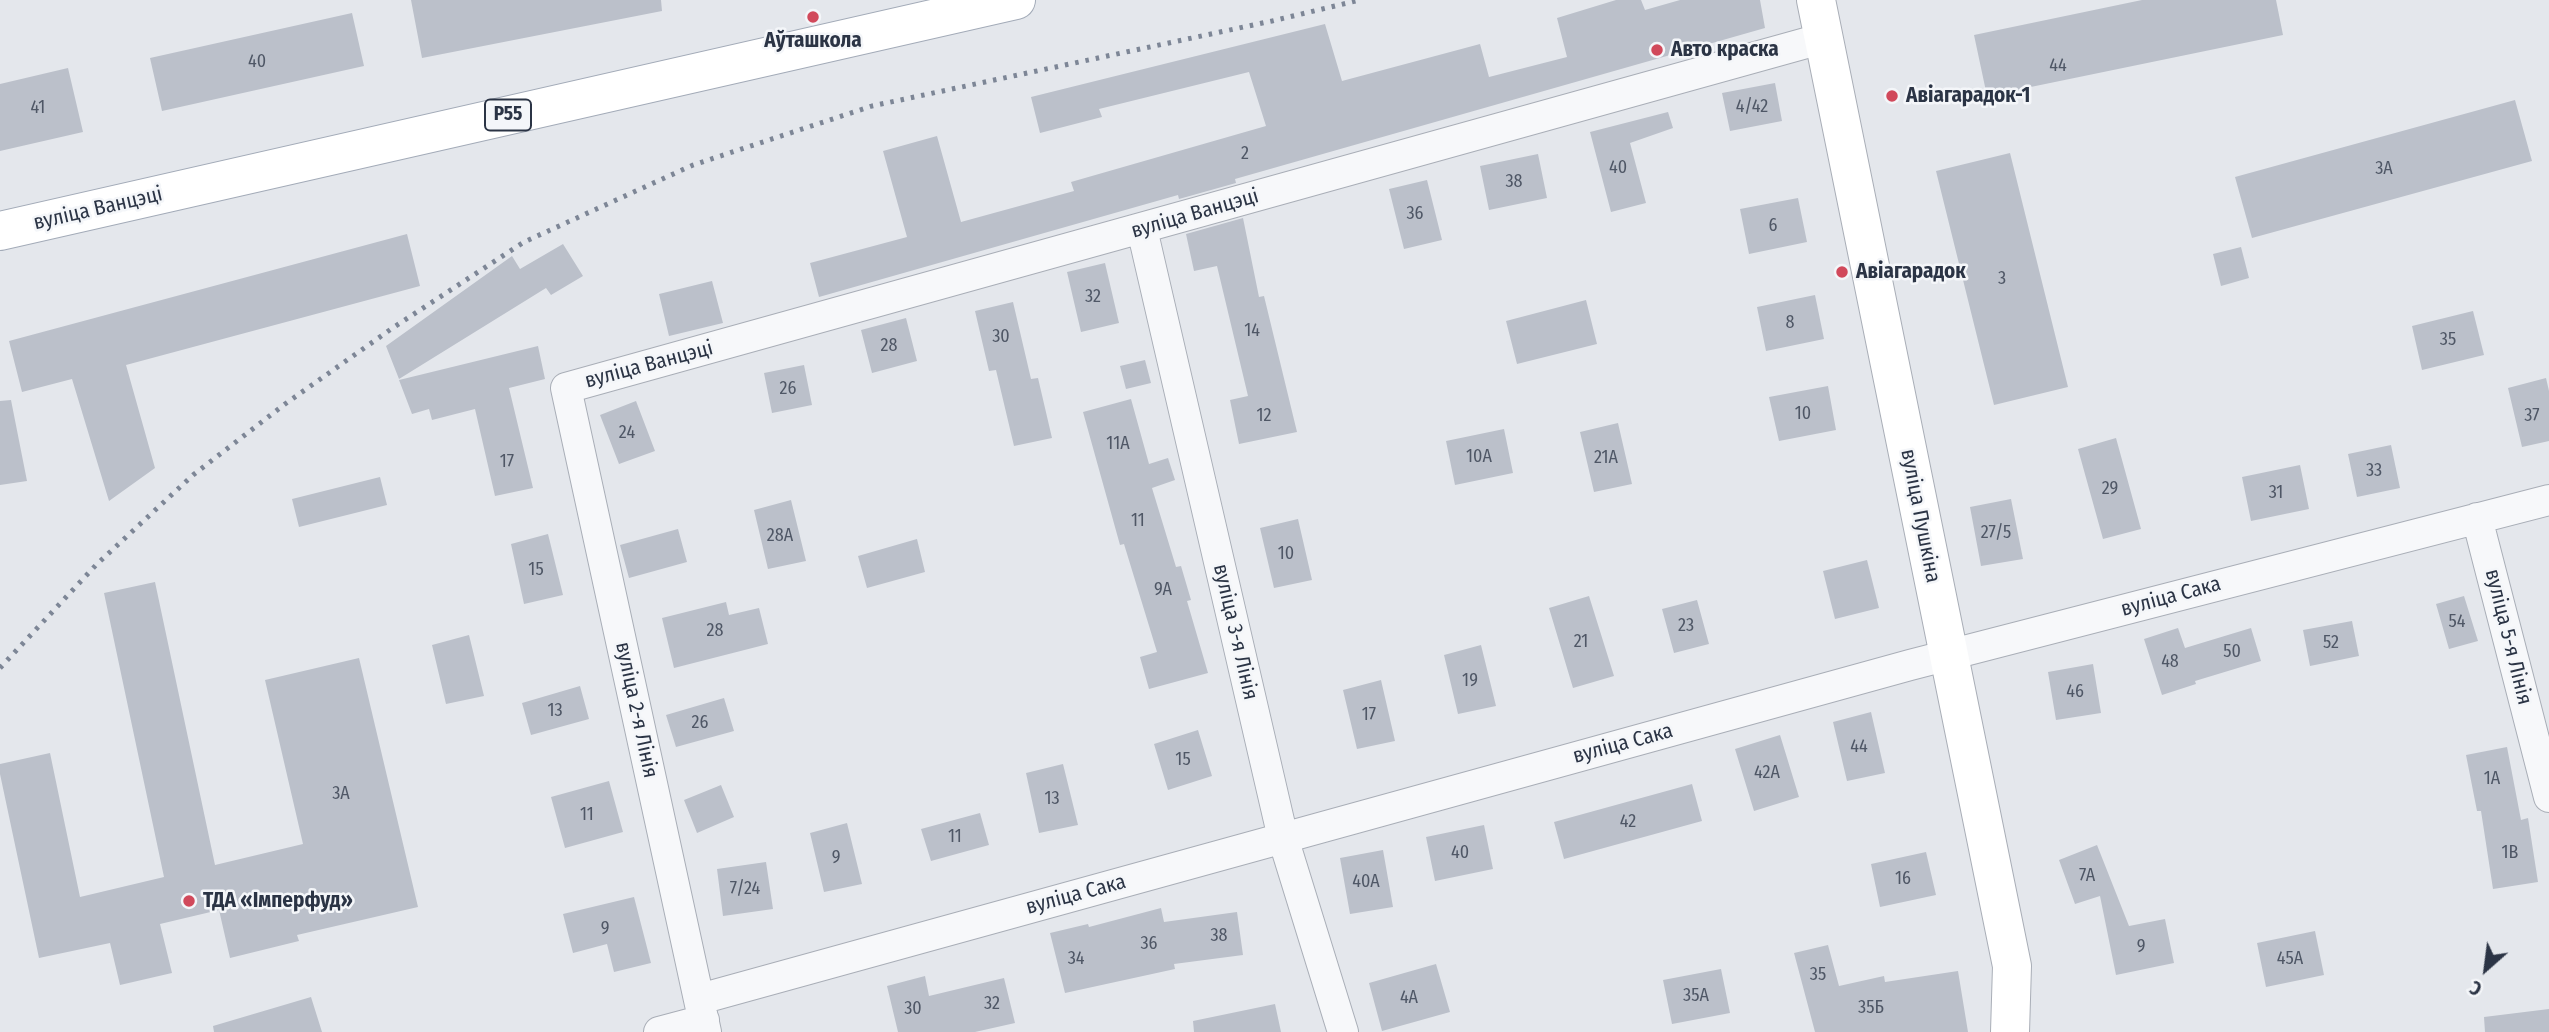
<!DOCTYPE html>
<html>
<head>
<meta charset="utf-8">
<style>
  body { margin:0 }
  #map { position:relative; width:2549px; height:1032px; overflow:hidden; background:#e4e7ec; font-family:"Fira Sans Condensed",sans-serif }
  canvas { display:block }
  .north { position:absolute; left:2451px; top:934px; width:70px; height:70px; -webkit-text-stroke:5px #f4f6f9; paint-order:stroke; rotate:208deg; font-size:19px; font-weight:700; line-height:28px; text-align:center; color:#2b3445 }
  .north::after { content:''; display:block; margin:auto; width:24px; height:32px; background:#2b3445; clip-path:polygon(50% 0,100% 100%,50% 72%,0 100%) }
</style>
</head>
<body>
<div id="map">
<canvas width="2549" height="1032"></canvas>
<div class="north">С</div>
</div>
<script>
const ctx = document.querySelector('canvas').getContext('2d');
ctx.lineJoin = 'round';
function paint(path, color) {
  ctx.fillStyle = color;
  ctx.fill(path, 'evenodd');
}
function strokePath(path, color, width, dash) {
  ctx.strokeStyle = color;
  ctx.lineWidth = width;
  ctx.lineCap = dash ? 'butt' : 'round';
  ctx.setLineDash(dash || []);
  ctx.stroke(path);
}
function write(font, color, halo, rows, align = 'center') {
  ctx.font = font + ' "Fira Sans Condensed",sans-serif';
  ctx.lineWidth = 5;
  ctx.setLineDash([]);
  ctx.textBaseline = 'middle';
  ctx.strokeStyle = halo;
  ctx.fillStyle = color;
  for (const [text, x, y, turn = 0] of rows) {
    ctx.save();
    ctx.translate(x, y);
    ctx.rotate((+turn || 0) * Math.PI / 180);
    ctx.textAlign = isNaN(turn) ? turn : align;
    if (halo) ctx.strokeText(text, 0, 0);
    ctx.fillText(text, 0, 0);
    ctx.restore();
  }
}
paint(new Path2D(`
  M411 0H661L662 11 422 58Z
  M1616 0H1641L1645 10 1680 0H1760L1765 28 1235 179 1236 183 1179 199 1178 195 819 297 810 263 907 237 883 151 937 136 961 222 1074 191 1071 182 1266 126 1249 72 1099 109 1102 117 1040 133 1031 97 1325 24 1342 81 1480 44 1489 77 1567 57 1557 18Z
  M2142 0H2276L2283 35 1987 96 1974 35Z
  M352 13 364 66 162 111 150 58Z
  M68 68 83 132 0 151V84Z
  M1775 83 1782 121 1730 131 1722 93Z
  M2515 100 2532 161 2252 238 2235 177Z
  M1668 112 1673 128 1630 143 1646 203 1611 212 1590 132Z
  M2010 153 2068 387 1994 405 1936 171Z
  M1538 154 1547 198 1489 210 1480 166Z
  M1427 180 1442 240 1404 249 1389 189Z
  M1798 198 1807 242 1749 254 1740 209Z
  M1243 218 1259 297 1264 296 1297 432 1239 444 1230 400 1248 396 1217 266 1194 271 1186 234Z
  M407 234 420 286 126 365 155 468 109 501 72 379 22 392 9 341Z
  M563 244 583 276 551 295 546 288 399 379 386 346 512 256 520 269Z
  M2241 247 2249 278 2221 286 2213 254Z
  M1105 263 1119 323 1081 332 1067 272Z
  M712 281 723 323 669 336 659 294Z
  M1815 295 1824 339 1766 351 1757 307Z
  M1586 300 1597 344 1517 364 1506 321Z
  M1013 302 1031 379 1038 378 1052 438 1014 446 996 370 989 371 975 311Z
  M2473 311 2484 355 2422 370 2412 326Z
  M906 318 917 361 872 373 861 330Z
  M538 346 545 379 509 388 533 488 495 496 475 409 432 420 429 409 412 414 399 380Z
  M1145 360 1151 383 1126 389 1120 366Z
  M804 365 812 405 772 413 764 373Z
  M2546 378 2549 391V441L2522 447 2508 388Z
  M1828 386 1836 430 1779 441 1769 397Z
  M1131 399 1149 464 1168 458 1175 480 1152 488 1176 567 1181 566 1191 600 1187 601 1208 673 1149 689 1140 657 1157 652 1124 544 1120 545 1083 412Z
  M11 400 27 481 0 485V401Z
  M636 401 655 451 619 464 600 415Z
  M1618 423 1632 484 1594 492 1580 432Z
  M1504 429 1513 473 1455 485 1446 441Z
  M2116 438 2141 529 2103 539 2078 449Z
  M2391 445 2400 488 2357 497 2348 454Z
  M2300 465 2309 509 2251 521 2242 477Z
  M380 477 387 505 299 527 292 499Z
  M2011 499 2023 559 1981 566 1970 507Z
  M791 500 806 561 768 569 754 510Z
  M1298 519 1312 580 1274 588 1260 528Z
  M678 529 687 562 629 578 620 545Z
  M548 534 563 595 524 604 511 544Z
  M917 539 925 572 867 588 858 556Z
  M1867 560 1879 608 1835 619 1823 571Z
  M155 582 215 865 303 844 265 680 359 658 418 907 297 935 299 941 230 958 219 910 160 924 172 973 120 985 110 943 39 958 0 774V764L50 753 80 897 164 877 104 593Z
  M1589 596 1614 676 1573 688 1549 608Z
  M2464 596 2478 641 2449 649 2436 604Z
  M1697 600 1709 644 1674 653 1662 609Z
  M726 602 729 615 759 608 768 644 674 668 662 618Z
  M2352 621 2359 656 2310 666 2303 630Z
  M2178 628 2185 648 2251 628 2261 661 2195 681 2196 684 2162 695 2144 639Z
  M469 635 484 696 446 704 432 645Z
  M1481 645 1496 706 1458 714 1444 655Z
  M2093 664 2101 713 2056 720 2048 672Z
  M1381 680 1395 741 1357 749 1343 690Z
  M580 686 589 719 531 735 522 703Z
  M724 698 734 731 676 747 666 715Z
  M1871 712 1885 773 1847 781 1833 722Z
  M1198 730 1212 776 1168 790 1154 744Z
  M1780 735 1799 797 1754 811 1735 749Z
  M2507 747 2521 820 2528 818 2538 882 2493 889 2481 811H2477L2466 755Z
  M1063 764 1078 825 1039 833 1026 773Z
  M609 781 623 832 565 848 551 797Z
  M1692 784 1702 821 1564 859 1554 822Z
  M721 785 734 817 697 833 684 800Z
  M980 813 989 845 931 861 921 829Z
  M847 823 862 884 824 892 810 833Z
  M1484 825 1493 869 1435 881 1426 837Z
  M2097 845 2129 926 2165 919 2174 963 2116 975 2100 896 2075 904 2059 860Z
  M1383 850 1393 907 1350 914 1340 858Z
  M1926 852 1936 895 1880 907 1871 864Z
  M766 862 773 909 723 916 717 869Z
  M634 897 651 963 614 972 607 944 573 953 563 914Z
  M1161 908 1164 922 1237 912 1243 955 1174 964 1175 969 1065 993 1050 933 1088 924 1089 927Z
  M2315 931 2324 975 2266 987 2257 943Z
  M1828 945 1839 986 1884 976 1885 982 1958 971 1968 1032H1815L1794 953Z
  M1436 964 1450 1012 1382 1031 1369 983Z
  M1721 969 1730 1013 1672 1024 1663 980Z
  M925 976 929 996 1004 978 1015 1023 975 1032H898L887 986Z
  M311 997 322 1032H214L213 1026Z
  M1275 1004 1281 1032H1194L1193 1021Z
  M2549 1009V1032H2485L2484 1017Z`), '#bbc0ca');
const minor = new Path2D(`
  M1142 229 1283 838 1343 1032
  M2477 518 2549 797
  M700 999 1910 665 2549 500
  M659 1032 704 1020
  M706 1032 566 388 1824 38`);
const secondary = new Path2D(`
  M1816 0 2012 966 2010 1032`);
const primary = new Path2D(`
  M0 231 1016 0`);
strokePath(minor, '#a9aeb7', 32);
strokePath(secondary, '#a9aeb7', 40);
strokePath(primary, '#a3abb8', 40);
strokePath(minor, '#f7f8fa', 30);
strokePath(secondary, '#fff', 38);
strokePath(primary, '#fff', 38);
strokePath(new Path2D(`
  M0 668 96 565 193 475 285 404 394 327 524 242 693 165 872 106 1272 21 1360 0`), '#7d8696', 5, [3.5, 7]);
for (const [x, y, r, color] of [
  [813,17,7,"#d1495b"],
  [1657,50,7,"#d1495b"],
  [1892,96,7,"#d1495b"],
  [1842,272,7,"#d1495b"],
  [189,901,7,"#d1495b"]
]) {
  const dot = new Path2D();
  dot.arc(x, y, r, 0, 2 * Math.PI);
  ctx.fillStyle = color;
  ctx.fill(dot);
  strokePath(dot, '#f4f6f9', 2.5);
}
write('18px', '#4f5766', null, [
  ["40",257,62],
  ["44",2058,66],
  ["4/42",1752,107],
  ["41",38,108],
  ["2",1245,154],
  ["40",1618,168],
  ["3А",2384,169],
  ["38",1514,182],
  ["36",1415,214],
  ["6",1773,226],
  ["3",2002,279],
  ["32",1093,297],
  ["8",1790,323],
  ["14",1252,331],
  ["30",1001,337],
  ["35",2448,340],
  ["28",889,346],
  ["26",788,389],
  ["10",1803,414],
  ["12",1264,416],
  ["37",2532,416],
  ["24",627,433],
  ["11А",1118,444],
  ["10А",1479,457],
  ["21А",1606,458],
  ["17",507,462],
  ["33",2374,471],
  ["29",2110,489],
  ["31",2276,493],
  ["11",1138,521],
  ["27/5",1996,533],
  ["28А",780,536],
  ["10",1286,554],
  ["15",536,570],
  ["9А",1163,590],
  ["54",2457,622],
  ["23",1686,626],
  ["28",715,631],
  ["21",1581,642],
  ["52",2331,643],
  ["50",2232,652],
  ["48",2170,662],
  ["19",1470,681],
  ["46",2075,692],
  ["13",555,711],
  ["17",1369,715],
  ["26",700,723],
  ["44",1859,747],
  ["15",1183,760],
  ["42А",1767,773],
  ["1А",2492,779],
  ["3А",341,794],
  ["13",1052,799],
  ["11",587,815],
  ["42",1628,822],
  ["11",955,837],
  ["40",1460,853],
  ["1В",2510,853],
  ["9",836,858],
  ["7А",2087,876],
  ["16",1903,879],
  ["40А",1366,882],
  ["7/24",745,889],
  ["9",605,929],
  ["38",1219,936],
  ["36",1149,944],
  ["9",2141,947],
  ["34",1076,959],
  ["45А",2290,959],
  ["35",1818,975],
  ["35А",1696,996],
  ["4А",1409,998],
  ["32",992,1004],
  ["35Б",1871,1008],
  ["30",913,1009]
]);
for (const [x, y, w] of [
  [508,115,46]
]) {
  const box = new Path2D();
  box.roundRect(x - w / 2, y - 15.5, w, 31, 5);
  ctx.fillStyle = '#f4f6f9';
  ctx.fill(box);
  strokePath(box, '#2b3445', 2);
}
write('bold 19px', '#2b3445', null, [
  ["Р55",508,115]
]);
write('bold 21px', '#2b3445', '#f4f6f9', [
  ["Аўташкола",813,41,"center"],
  ["Авто краска",1671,50],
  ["Авіагарадок-1",1906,96],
  ["Авіагарадок",1856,272],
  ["ТДА «Імперфуд»",203,901]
], 'left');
write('21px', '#2b3445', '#f4f6f9', [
  ["вуліца Ванцэці",98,209,-13],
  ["вуліца Ванцэці",1195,214,-16],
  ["вуліца Ванцэці",649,365,-15],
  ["вуліца Пушкіна",1920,516,79],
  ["вуліца Сака",2171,597,-15],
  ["вуліца 3-я Лінія",1235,632,77],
  ["вуліца 5-я Лінія",2508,637,76],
  ["вуліца 2-я Лінія",636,710,78],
  ["вуліца Сака",1623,744,-15],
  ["вуліца Сака",1076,895,-15]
]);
</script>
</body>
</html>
